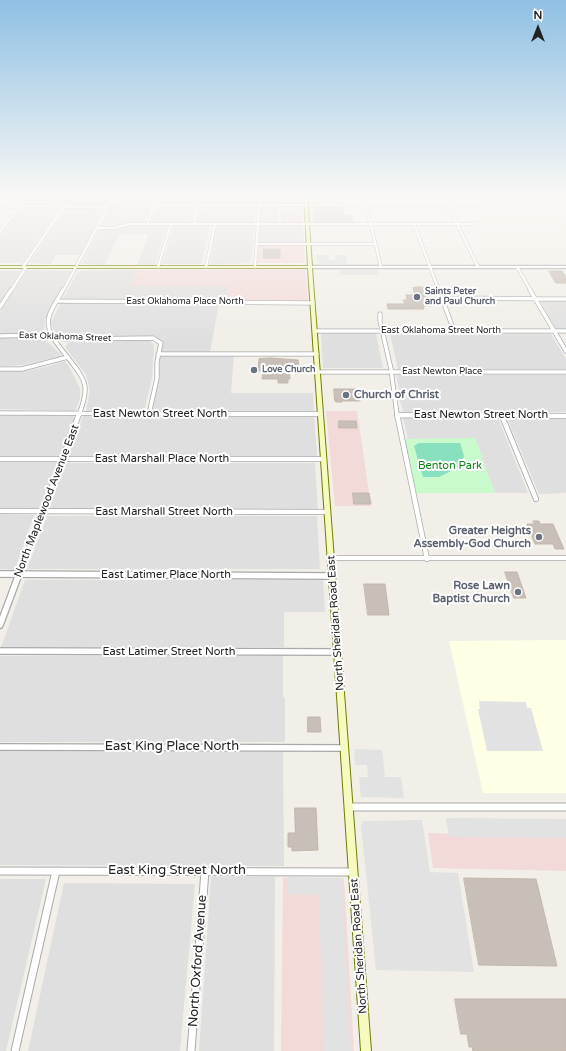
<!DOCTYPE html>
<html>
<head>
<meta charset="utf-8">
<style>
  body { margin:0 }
  #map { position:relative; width:566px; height:1051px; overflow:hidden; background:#f2efe9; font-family:"Varela Round",sans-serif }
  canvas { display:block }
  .north { position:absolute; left:518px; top:8px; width:40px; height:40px; -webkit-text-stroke:3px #fff; paint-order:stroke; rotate:0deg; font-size:11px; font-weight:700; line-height:16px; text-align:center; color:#222 }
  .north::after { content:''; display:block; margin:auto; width:14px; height:18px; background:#222; clip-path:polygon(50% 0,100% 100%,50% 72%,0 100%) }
</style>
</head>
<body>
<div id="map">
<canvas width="566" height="1051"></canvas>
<div class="north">N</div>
</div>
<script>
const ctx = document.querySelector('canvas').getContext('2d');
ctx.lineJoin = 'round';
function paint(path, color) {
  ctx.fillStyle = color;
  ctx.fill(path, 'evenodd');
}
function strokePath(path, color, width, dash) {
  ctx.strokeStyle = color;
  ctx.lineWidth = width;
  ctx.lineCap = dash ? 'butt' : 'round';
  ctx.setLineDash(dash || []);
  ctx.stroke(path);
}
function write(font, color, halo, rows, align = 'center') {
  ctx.font = font + ' "Varela Round",sans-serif';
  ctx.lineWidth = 4;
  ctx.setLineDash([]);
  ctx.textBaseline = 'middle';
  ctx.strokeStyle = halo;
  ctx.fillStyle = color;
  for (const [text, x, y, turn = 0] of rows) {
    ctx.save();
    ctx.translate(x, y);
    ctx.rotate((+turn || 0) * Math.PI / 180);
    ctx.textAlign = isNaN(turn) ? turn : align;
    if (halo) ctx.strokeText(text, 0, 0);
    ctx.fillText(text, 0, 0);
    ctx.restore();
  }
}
paint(new Path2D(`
  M118 194H156L144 223 101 226Z
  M163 194H198L196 203H159Z
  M203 194H258L257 204H201Z
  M261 194H279V204H261Z
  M111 195 107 205 24 206 31 197Z
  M158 206H195L190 223H151Z
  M201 206H256L254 223H197Z
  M262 206H278V223H260Z
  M21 207H60L23 263H0V235Z
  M66 208H105L80 255H56L51 264 29 263Z
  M174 225H210L202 264H162Z
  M216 225 255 226 251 263 210 265Z
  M260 225H303L304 243H259Z
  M127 226H167L155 265H137L148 234H119L105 265 81 264 99 229H116Z
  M27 270 71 271 45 320 44 330 41 332 0 334V312Z
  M137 270 131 286H228L226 300H62L78 271Z
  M0 271H21L0 303Z
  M540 300H566V330H557Z
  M219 303 210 353H161L163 344 161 340 153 337H62L55 334 51 323 60 304Z
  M321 333H376L383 368H323Z
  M390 334H551L566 359V369H398Z
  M0 338H31L46 340 62 356 24 365 0 366Z
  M75 341H150L154 345 152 378 144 412 86 411 90 390 86 375 65 347 68 343Z
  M161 356H234L231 393H313L314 412H151L159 374V357Z
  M65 361 70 368 80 388V399L75 411 0 409V371H26L46 367Z
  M396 375H566V412H403L398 393H400Z
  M0 414 73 416 76 417 61 456 11 457 0 456Z
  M83 416H314L317 456 316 458 68 457Z
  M403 418H498L528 493H495L475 439H408Z
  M507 418H566V493L539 494Z
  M0 461 58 462 41 507 38 509H0Z
  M65 463H315L318 509H49Z
  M0 514 34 515 15 570 0 569Z
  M47 516H317L320 569H27Z
  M25 580H323L325 612H284V647H1Z
  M0 656H283V697L285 698V742H0Z
  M0 751 283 752 284 866 0 865Z
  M211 877H275L274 1051H199Z
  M0 879H46L6 1051H0Z
  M64 883 195 884 180 1051H28Z`), '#e0dfdf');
paint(new Path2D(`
  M281 194H301L302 204H281Z
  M281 206H302L303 223H281Z
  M260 245H304L305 263H257L258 246Z
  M303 269 306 270 308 301 226 300 228 286H131L137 270Z
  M326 411H357L371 506H335Z
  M428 833 566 837V871L433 868Z
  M283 878 344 879 354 1051H281Z`), '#f2dad9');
paint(new Path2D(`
  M566 640V793H483L449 641Z`), '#ffffe5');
paint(new Path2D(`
  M313 206H343L344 215H352L354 223H314Z`), '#d0d0d0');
paint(new Path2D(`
  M475 438 495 493H416L404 439Z`), '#c8facc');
paint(new Path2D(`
  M419 443H460L464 456 461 466 439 477H423L414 446Z`), '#88e0be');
paint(new Path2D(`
  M316 255H328L329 260H335V255H346L347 264H321L317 262Z
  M339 270H378L379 275H340Z
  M479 701 526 702 527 708H531L543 751H487L478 709H480Z
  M354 749 382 750 385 777H401L404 798 361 797 359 777H368L367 765H355Z
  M446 818 566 819V838L449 837Z
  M422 820 430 872 458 873 474 972 376 970 361 825 363 821Z
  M288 877 342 878 351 1051H324L319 895 288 894Z`), '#e2e2e2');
const building = new Path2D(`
  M264 249H280V258H264Z
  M549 271H562L566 277V283H556Z
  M418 287H423L430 306H423L424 309H388L387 304H405L403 300H407L406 295H415L413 288Z
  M270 358 298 360 299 367H289L290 379H288V383H278V379H262L263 371H258L259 359Z
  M334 389H358L360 401H341L342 402H336L335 401Z
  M339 421H356L357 428H339Z
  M353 493H369L371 504H354Z
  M533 521H539L540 524H553L564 549H555L553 544H535L527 524H535Z
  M505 572H517L526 598H514Z
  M364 584H385L389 615H368Z
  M308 717H320L321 732H308Z
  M295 808H316L318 850 292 851V847H288V833H295Z
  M464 878 536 879 557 966 479 965Z
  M455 999H566V1051H473L472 1047H469L467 1034H461Z`);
paint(building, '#c7bfb8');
strokePath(building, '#c4b6ab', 1);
const minorFar4 = new Path2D(`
  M407 195H566
  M155 205H478
  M366 205 381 267
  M448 205 478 267
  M0 209 20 206 108 207
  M147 224 159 194
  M194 224 201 194
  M414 224 439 291
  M97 228H115L129 224H476
  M0 231 27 197
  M256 244H375
  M23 267 67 202
  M158 267 171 224
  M206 267 215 224
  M255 267 260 194
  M517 267 531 291
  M11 291 26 267
  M63 291 115 194`);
const minorFar3 = new Path2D(`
  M63 290C59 298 51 308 49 317 42 339 83 366 85 387 86 397 82 406 79 415
  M439 290 454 331
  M530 290 566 351
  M441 298 566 299
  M58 301 313 303
  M0 307 11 290
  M380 314V321L391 369 397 415
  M315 331H566
  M0 336 39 335 64 339 153 338 161 343 157 362V378L149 414
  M158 354H317
  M0 369H22L68 357
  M318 372H566
  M0 413 321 414`);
const minorFar2 = new Path2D(`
  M171 414H321
  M397 414 427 559
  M397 415 566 416
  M502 416 536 499
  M0 459H324
  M0 511 328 512
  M331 558H566
  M0 574 157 575
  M19 575 79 414`);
const minorFar1 = new Path2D(`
  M0 574 332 576
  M0 625 19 574
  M0 651 338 652
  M0 747 345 748`);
const minor = new Path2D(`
  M349 807H566
  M0 871 353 872
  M15 1051 56 871
  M191 1051 205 871`);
const tertiary = new Path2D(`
  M310 266H566V268H311L309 267Z`);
const secondary = new Path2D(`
  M304 194H307L312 266 313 267 312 268 371 1051H361L308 268H0V266H308Z`);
strokePath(minorFar4, '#a9a9a9', 3.5);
strokePath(minorFar3, '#a9a9a9', 5);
strokePath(minorFar2, '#a9a9a9', 6);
strokePath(minorFar1, '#a9a9a9', 8);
strokePath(minor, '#a9a9a9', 9);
strokePath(tertiary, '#a9a9a9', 2.5);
strokePath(secondary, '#707d05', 2);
strokePath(minorFar4, '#fff', 2.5);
strokePath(minorFar3, '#fff', 3.5);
strokePath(minorFar2, '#fff', 4.5);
strokePath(minorFar1, '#fff', 5.5);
strokePath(minor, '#fff', 7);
paint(tertiary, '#fff');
paint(secondary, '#f7fabf');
const rail = new Path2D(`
  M0 197 11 194`);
strokePath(rail, '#707070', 2);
strokePath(rail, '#fff', 1, [2.5]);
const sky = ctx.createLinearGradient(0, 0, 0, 342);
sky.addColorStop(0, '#8fc0e4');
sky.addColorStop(0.57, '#f9f8f5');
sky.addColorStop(1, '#f9f8f500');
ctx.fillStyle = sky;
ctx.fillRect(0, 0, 566, 342);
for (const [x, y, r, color] of [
  [417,297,4,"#6b7280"],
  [254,370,4,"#6b7280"],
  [346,395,4,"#6b7280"],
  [539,537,4,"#6b7280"],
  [518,592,4,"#6b7280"]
]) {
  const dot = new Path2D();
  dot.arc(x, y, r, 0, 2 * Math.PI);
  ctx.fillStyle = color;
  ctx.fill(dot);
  strokePath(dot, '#fff', 1.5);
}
write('bold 9px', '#5b616d', '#fff', [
  ["Saints Peter",425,292],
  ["and Paul Church",425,302],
  ["Love Church",262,370]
], 'left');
write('9px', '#222', '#fff', [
  ["East Oklahoma Place North",185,302],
  ["East Oklahoma Street North",441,331],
  ["East Oklahoma Street",65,337,2],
  ["East Newton Place",442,372]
]);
write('bold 11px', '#5b616d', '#fff', [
  ["Church of Christ",354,395,"left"],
  ["Greater Heights",531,531],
  ["Assembly-God Church",531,544],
  ["Rose Lawn",510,586],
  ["Baptist Church",510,599]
], 'right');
write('11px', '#222', '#fff', [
  ["East Newton Street North",160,414],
  ["East Newton Street North",481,415],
  ["East Marshall Place North",162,459],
  ["North Maplewood Avenue East",47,501,-69],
  ["East Marshall Street North",164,512],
  ["East Latimer Place North",166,575],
  ["North Sheridan Road East",336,623,-94],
  ["East Latimer Street North",169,652],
  ["North Sheridan Road East",359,946,-94]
]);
write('11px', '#0c8416', '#fff', [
  ["Benton Park",450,466]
]);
write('13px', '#222', '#fff', [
  ["East King Place North",172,747],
  ["East King Street North",177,871],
  ["North Oxford Avenue",198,961,-86]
]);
</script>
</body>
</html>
